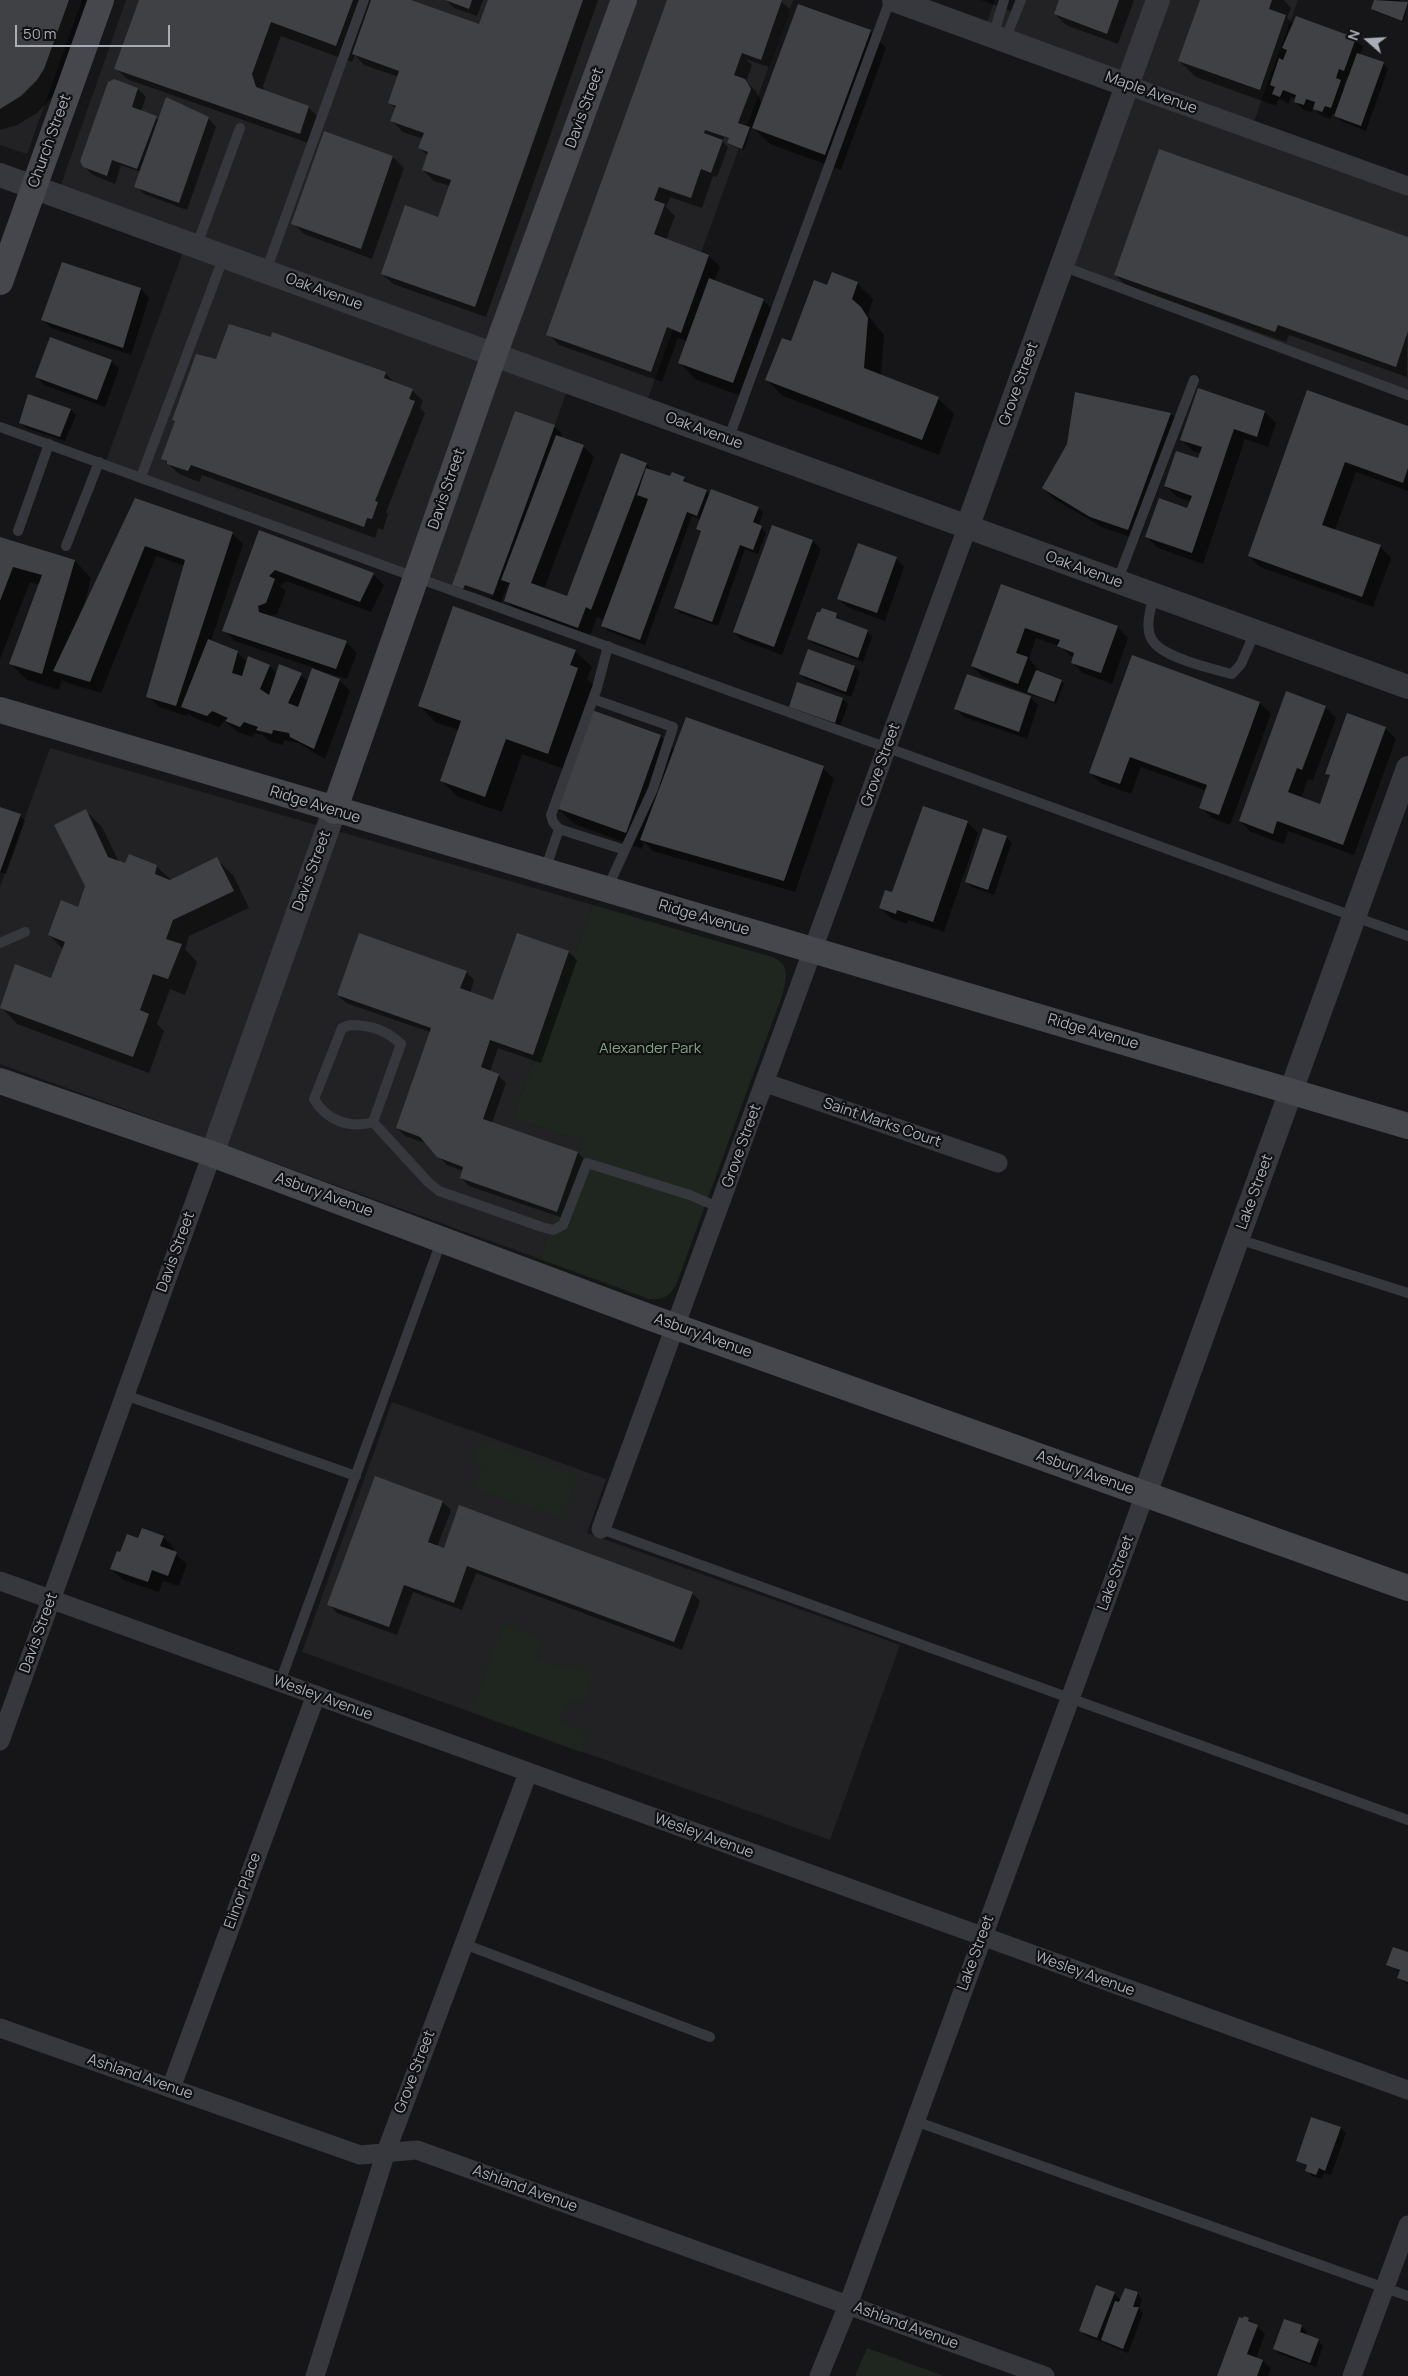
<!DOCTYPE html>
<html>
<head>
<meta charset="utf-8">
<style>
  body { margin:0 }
  #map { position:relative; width:1408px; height:2376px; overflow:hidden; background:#161618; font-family:Manrope,sans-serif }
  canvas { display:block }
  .north { position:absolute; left:1343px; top:15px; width:50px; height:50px; -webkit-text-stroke:4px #111113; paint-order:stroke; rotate:289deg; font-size:14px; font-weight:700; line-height:20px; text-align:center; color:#a8adb8 }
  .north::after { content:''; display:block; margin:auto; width:18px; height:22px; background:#a8adb8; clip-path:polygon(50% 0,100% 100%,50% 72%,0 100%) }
  .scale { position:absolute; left:15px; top:25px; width:155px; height:22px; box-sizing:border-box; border:2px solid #a8adb8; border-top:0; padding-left:6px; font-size:15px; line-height:18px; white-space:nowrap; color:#a8adb8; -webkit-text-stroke:4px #111113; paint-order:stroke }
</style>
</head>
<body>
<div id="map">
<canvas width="1408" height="2376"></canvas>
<div class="north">N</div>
<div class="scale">50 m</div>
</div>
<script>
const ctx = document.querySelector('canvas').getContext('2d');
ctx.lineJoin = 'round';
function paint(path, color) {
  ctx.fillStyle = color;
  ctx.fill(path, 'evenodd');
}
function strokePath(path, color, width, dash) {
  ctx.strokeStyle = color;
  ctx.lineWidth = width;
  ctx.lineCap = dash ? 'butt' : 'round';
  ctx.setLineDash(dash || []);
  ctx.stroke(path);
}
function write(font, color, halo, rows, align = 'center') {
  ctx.font = font + ' Manrope,sans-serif';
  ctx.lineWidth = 4.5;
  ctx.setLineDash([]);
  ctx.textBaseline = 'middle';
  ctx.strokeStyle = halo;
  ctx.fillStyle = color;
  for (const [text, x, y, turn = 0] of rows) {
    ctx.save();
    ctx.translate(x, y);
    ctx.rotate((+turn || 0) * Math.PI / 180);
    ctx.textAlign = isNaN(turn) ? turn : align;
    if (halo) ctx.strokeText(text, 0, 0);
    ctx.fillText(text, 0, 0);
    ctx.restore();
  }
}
paint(new Path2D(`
  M0 0H82L27 154 0 145Z
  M126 0H793L643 412 569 386 488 607 103 469 186 244 56 199Z
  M995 0H1298L1253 124 1408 179V396L1057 269 1125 87 982 36Z
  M50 748 593 905 512 1118 584 1141 540 1259 0 1064V887Z
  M392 1402 606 1479 587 1533 900 1645 830 1840 302 1652Z`), '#222225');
paint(new Path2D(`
  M593 905 772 957C790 964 787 977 783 993L676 1285C668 1297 664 1300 649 1299L540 1259 583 1141 512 1118Z
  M480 1440 578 1475 563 1519 474 1488 482 1466 472 1462Z
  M503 1624 543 1639 536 1659 565 1669 583 1664 593 1675 585 1698 573 1703 566 1701 558 1722 588 1732 581 1752 471 1712Z
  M867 2348 944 2376H855Z`), '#1e261f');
paint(new Path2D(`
  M0 0H91L53 96 37 113 17 125 0 130Z
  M140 0H408L480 26 489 0H598L486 317 393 284 382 273 439 218 450 186 434 181 423 170 428 156 420 148 423 139 403 132 392 121 396 109 390 103 399 77 364 65 355 55 352 62 281 36 263 86 264 91 308 107 319 118 311 144 127 79 116 68Z
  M446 0H483L477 16 454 8Z
  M668 0H779L790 9 769 67 745 59 752 65 746 82 756 91 762 104 870 31 886 48 841 170 770 144 752 126 744 150 731 145 728 143 730 139 724 137 723 142 728 147 717 177 713 176 702 208 670 197 666 207 675 216 666 240 709 256 720 267 714 282 763 300 779 316 749 399 695 379 679 362 687 341 678 338 662 382 559 345 548 334Z
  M981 0H1015L1011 11Z
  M1060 0H1134L1118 44 1066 25 1055 14Z
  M1201 0H1284L1291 8 1287 18 1294 24 1355 39 1363 47 1360 55 1383 63 1388 69 1366 131 1341 121 1333 113 1330 119 1322 116 1313 107 1312 112 1303 110 1295 101 1296 99 1291 97 1289 104 1279 98 1276 106 1196 77 1179 61ZM1347 76 1350 77 1345 90 1343 89Z
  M1375 0H1399L1408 4 1404 22 1374 11 1372 9Z
  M138 89 146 97 141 111 159 120 208 118 216 127 187 210 144 194 136 186 141 172 121 165 115 184 93 175 84 167Z
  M393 157 404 168 372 259 304 234 293 223Z
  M1408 238 1407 377 1289 335 1286 342 1127 286 1115 275Z
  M63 264 141 289 149 298 131 355 51 328 42 319Z
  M857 283 873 299 868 315 884 335 881 376 938 398 954 414 939 455 783 396 767 380 828 287Z
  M111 361 119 369 105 407 44 385 36 376Z
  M217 361 385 373 396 384 412 390 423 401 420 408 425 413 386 512 388 514 383 530 378 528 375 538 202 475 199 482 179 474 163 459 176 422 173 419Z
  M1199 390 1265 412 1276 423 1268 447 1245 439 1203 564 1158 548 1147 537 1188 509 1191 502 1177 497 1166 486 1199 460 1201 453 1193 451 1182 440Z
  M1308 391 1408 427V491L1356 472 1335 530 1380 546 1391 558 1373 607 1260 567 1249 556Z
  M29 396 71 410 76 415 65 441 26 428 21 423Z
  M1171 414 1182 425 1139 540 1102 527 1054 499 1043 488 1068 445Z
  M554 426 562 434 561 438 583 446 594 457 544 589 568 598 646 464 653 471 671 478H684L689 485 706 491 710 495 758 508 763 513 758 526 766 532 758 554 745 549 718 626 680 613 675 608 702 533 698 529 701 520 692 516 645 645 608 631 603 626 605 621 597 617 589 639 516 611 505 600 510 587 508 584 501 603 473 592 471 596 462 592 453 584Z
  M136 500 232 533 243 544 211 641 237 652 247 662 248 657 270 666 277 674 301 675 308 682 314 668 235 641 224 630 260 532 373 574 384 585 371 612 286 581 280 586 286 591 277 614 269 616 346 642 357 653 347 679 318 670 317 672 339 680 350 691 325 759 298 743 284 740 283 745 269 741 263 735 255 733 252 737 238 732 224 721 219 727 194 718 188 713 187 716 159 707 148 696 185 566 156 556 101 693 65 682 62 679 59 690 27 680 11 664 39 585 30 582 0 659V538L75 561 91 578 83 610Z
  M773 526 813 541 821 549 782 655 742 640 734 632Z
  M896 558 904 567 885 621 847 607 839 599Z
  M1002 585 1117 627 1128 638 1112 684 1083 673 1072 662 1074 658 1059 646 1036 638 1029 659 1038 669 1037 671 1064 683 1056 704 983 677 972 666Z
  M836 614 841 621 867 631 872 637 863 662 814 644 808 639Z
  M575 651 592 667 587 679 594 685 564 769 522 754 502 812 458 797 441 780 459 730 435 722 419 705Z
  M809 651 855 667 860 672 851 697 806 679 801 674Z
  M1030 697 1038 705 1027 739 964 717 956 709Z
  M843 699 848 704 840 727 795 712 790 707Z
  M1260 703 1271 714 1230 825 1212 818 1201 807 1207 791 1141 767 1131 794 1101 783 1090 772Z
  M1325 707 1336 718 1313 780 1308 779 1301 798 1321 806 1331 778 1327 773 1385 728 1396 739 1354 855 1288 831 1284 844 1251 832 1240 821Z
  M660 736 675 750 823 768 834 779 795 892 653 851 644 842 642 849 574 824 558 808Z
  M0 808 20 816 25 821 6 874 0 872Z
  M86 811 102 827 119 862 125 865 156 866 172 881 216 859 233 875 249 908 189 936 185 949 197 962 185 995 170 989 157 1024 164 1031 149 1073 17 1024 1 1007 52 979 63 949 49 935 78 908 86 886Z
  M967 822 978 833 944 932 908 920 907 924 891 918 880 907Z
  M1006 837 1012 842 994 895 972 887 966 882Z
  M569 952 577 960 541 1063 498 1048 490 1072 498 1075 506 1083 492 1123 578 1153 586 1161 566 1219 469 1186 461 1178 463 1171 447 1165 428 1144 405 1136 397 1128 430 1032 346 1003 338 995 466 972 474 980 470 993 494 1001Z
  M375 1477 443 1502 451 1510 437 1547 444 1549 692 1593 700 1601 682 1650 476 1573 462 1610 413 1592 397 1635 337 1613 329 1604Z
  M163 1537 174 1548 173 1552 187 1564 179 1586 163 1581 159 1592 123 1580 112 1569 121 1554 139 1540Z
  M1408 1953V1984L1398 1978 1400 1972 1388 1964Z
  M1340 2128 1346 2133 1331 2175 1324 2173 1322 2179 1312 2176 1307 2170 1308 2167 1298 2160Z
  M1114 2293 1121 2300 1137 2293 1142 2299 1139 2309 1143 2313 1128 2353 1108 2345 1103 2341V2342L1086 2336 1081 2331Z
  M1249 2319 1265 2334 1256 2358 1263 2361 1271 2369 1268 2376H1218Z
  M1285 2320 1302 2326 1307 2332 1305 2336 1318 2340 1323 2346 1316 2367 1280 2354 1275 2349Z`), '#0007');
paint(new Path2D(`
  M0 0H69L44 69 37 80 21 96 0 109Z
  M139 0H353L336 46 271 22 252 74 256 87 309 106 300 134 114 69Z
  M371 0H411L479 24 488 0H583L475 307 381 274 405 205 438 217 451 180 422 170 428 152 418 148 424 133 390 121 396 106 388 103 399 71 352 54Z
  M445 0H472L469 9Z
  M667 0H782L761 60 742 53 734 75 745 79 751 89 738 123 750 127 742 149 727 143 729 138 705 130 704 133 723 140 711 173 701 169 691 198 659 187 654 200 665 204 654 234 709 255 681 333 667 327 651 372 546 335Z
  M1059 0H1119L1107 34 1054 14Z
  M1200 0H1272L1269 9 1286 15 1260 90 1178 61Z
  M1374 0 1408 2 1402 21 1371 9Z
  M798 4 871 30 825 155 752 128Z
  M1296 16 1356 38 1344 71 1339 69 1336 78 1341 80 1331 108 1325 106 1322 112 1313 109 1315 102 1306 99 1304 105 1294 102 1296 95 1283 90 1280 97 1272 94 1275 87 1270 85 1279 58 1283 60 1287 50 1282 48Z
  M1357 53 1384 62 1361 126 1334 116Z
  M114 79 138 88 132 107 157 116 137 169 112 160 107 176 83 167 80 161 108 82Z
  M166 97 209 117 179 203 134 187Z
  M324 131 393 156 361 249 291 224Z
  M1159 149 1408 237V331L1396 367 1278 325 1275 332 1114 275Z
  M62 262 141 288 123 348 41 320Z
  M832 272 858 282 852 299 861 307 868 318 864 368 939 397 922 440 765 380 782 338 791 341 814 280 827 285Z
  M709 278 764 299 733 383 678 363Z
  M229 324 271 337 272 332 386 372 384 378 413 389 409 399 415 401 375 501 378 502 372 519 367 518 364 527 191 465 188 471 167 464V461L161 459 175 421 172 420 196 354 216 359Z
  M50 337 112 360 97 400 35 377Z
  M1198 388 1265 411 1257 437 1234 429 1192 553 1145 537 1159 498 1187 508 1192 496 1164 486 1176 451 1198 458 1202 447 1180 440Z
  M1307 390 1408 426V468L1403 483 1345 462 1322 525 1381 545 1362 597 1248 556Z
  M1075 392 1171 413 1128 530 1090 517 1042 488 1067 444Z
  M28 394 71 409 60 437 19 423Z
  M515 411 555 425 493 595 465 585 463 589 452 585Z
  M556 435 584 445 531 583 567 596 621 453 647 463 591 610 586 607 578 628 504 601 510 583 501 580Z
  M646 468 670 476 672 472 685 477 683 481 707 490 697 516 687 512 640 640 601 626 648 499 637 495Z
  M711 489 759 507 753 522 762 526 753 550 740 545 712 622 674 608 701 531 696 529Z
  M135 498 233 532 176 706 146 697 185 560 145 546 90 682 53 671Z
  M772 525 813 540 774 647 733 632Z
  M259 530 374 573 360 602 275 570 269 576 275 579 266 603 258 606 259 612 347 641 336 669 222 631Z
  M0 537 75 560 42 674 9 664 42 575 13 567 0 601Z
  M858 543 897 557 877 613 837 599Z
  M1001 584 1118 626 1101 673 1071 663 1074 653 1057 646 1060 640 1025 628 1016 653 1028 657 1018 684 971 666Z
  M453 606 576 650 570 665 578 668 548 754 506 739 485 797 440 781 461 721 418 706Z
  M822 608 837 613 836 618 868 630 858 658 807 639 817 612H820Z
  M208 639 238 651 232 673 242 676 248 656 270 665 260 689 269 695 279 664 302 673 288 703 298 707 312 668 340 679 314 749 290 737 289 733 273 730 272 734 256 730 258 727 244 722 240 727 225 721 228 718 212 711 207 716 181 707Z
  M808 649 855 666 846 692 799 674Z
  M1132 655 1260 702 1219 815 1199 808 1207 785 1130 757 1120 784 1089 773Z
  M1036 670 1062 680 1054 702 1027 692Z
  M967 674 1031 696 1019 732 954 709Z
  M797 682 843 698 835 723 789 707Z
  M1286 691 1326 706 1302 770 1297 768 1288 792 1320 804 1330 775 1325 774 1347 713 1386 727 1343 845 1277 821 1273 834 1239 821Z
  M592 710 661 735 626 833 556 808Z
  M686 717 824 766 784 881 640 840Z
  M923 806 968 821 933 922 897 910 896 914 879 908 885 890 892 892Z
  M0 807 21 814 0 872Z
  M86 809 108 857 125 863 129 854 157 865 155 874 170 880 217 857 234 891 173 920 166 939 182 944 168 979 153 974 140 1010 149 1014 133 1057 0 1008 15 964 51 978 65 942 48 935 61 900 78 907 85 886 54 825Z
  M983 828 1007 836 988 890 965 882Z
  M359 933 467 971 460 988 493 1000 517 933 569 951 533 1055 490 1040 481 1067 499 1074 483 1119 578 1152 557 1212 460 1178 463 1167 437 1157 420 1137 396 1128 431 1028 337 995Z
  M375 1476 443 1501 428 1542 444 1548 459 1505 693 1592 674 1642 467 1566 454 1603 404 1585 389 1627 327 1605Z
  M142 1528 164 1536 160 1546 177 1552 168 1576 152 1570 148 1582 110 1569 117 1551 120 1552 127 1534 138 1538Z
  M1393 1947 1408 1952V1982L1397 1978 1400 1970 1386 1965Z
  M1311 2117 1341 2127 1325 2171 1319 2168 1316 2175 1305 2171 1307 2165 1296 2161Z
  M1096 2285 1115 2292 1097 2338 1079 2331Z
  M1125 2288 1138 2292 1133 2307H1139L1123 2349 1101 2340 1115 2301 1119 2302Z
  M1244 2316 1249 2318 1248 2321 1258 2325 1247 2354 1263 2360 1257 2376H1217L1239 2317 1243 2318Z
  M1284 2319 1302 2325 1300 2332 1319 2339 1310 2363 1273 2349Z`), '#404145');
strokePath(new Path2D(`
  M993 36 1004 0
  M1005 40 1021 0
  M197 245 240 128
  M1062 266 1408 395
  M266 271 364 0
  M0 427 1408 936
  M728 440 890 0
  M141 477 224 256
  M18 531 49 444
  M66 546 99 462
  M1117 582 1194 380
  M1154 595C1151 607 1145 626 1151 638 1159 657 1212 669 1232 674L1241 664 1255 632
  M593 699 673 727 653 789 607 889
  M559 829 625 850
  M545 870 559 829 553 822 551 815 597 688 608 646
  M0 943 25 932
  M350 1025C371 1025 386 1030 401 1044L373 1122C349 1129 326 1120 314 1099L342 1028Z
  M373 1122 428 1182 439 1191 542 1227 553 1230 563 1225 587 1163 690 1195 720 1208
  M1238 1239 1408 1293
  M125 1395 356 1476
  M601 1529 1408 1820
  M280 1682 442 1239
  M464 1944 710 2037
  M915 2121 1408 2296`), '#37383d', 10);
strokePath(new Path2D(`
  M1127 85 1408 186
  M766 1083 998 1163
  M601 1529 967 528
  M0 1581 1408 2090
  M0 1741 212 1154
  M0 2028 360 2155 417 2150 1045 2376
  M171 2088 316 1695
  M315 2376 386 2152 528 1773
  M819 2376 848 2305 1145 1494
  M1352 2376 1408 2225`), '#37383d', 19);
strokePath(new Path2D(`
  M894 0 1127 85
  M0 175 1408 687
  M967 528 1158 0
  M212 1154 334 811
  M1145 1494 1408 768`), '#37383d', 24);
strokePath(new Path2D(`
  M0 282 101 0
  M0 710C468 852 940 984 1408 1126
  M334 811 494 355 624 0
  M0 1081 212 1154 646 1316 1408 1588`), '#45474d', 26);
write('15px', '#a8adb8', '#111113', [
  ["Maple Avenue",1151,93,20],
  ["Davis Street",585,108,-70],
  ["Church Street",50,141,-70],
  ["Oak Avenue",324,292,20],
  ["Grove Street",1019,384,-70],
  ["Oak Avenue",704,431,20],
  ["Davis Street",447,489,-71],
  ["Oak Avenue",1084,570,20],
  ["Grove Street",881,765,-70],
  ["Ridge Avenue",315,805,17],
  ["Davis Street",312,871,-70],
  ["Ridge Avenue",704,918,16],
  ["Ridge Avenue",1093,1032,16],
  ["Saint Marks Court",882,1123,19],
  ["Grove Street",742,1146,-70],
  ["Lake Street",1255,1192,-70],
  ["Asbury Avenue",324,1195,20],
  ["Davis Street",176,1252,-70],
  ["Asbury Avenue",703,1336,20],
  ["Asbury Avenue",1085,1473,20],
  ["Lake Street",1116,1573,-70],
  ["Davis Street",39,1633,-70],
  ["Wesley Avenue",323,1698,20],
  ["Wesley Avenue",704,1836,20],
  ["Elinor Place",243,1891,-70],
  ["Lake Street",976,1953,-70],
  ["Wesley Avenue",1085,1974,20],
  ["Grove Street",415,2072,-69],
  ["Ashland Avenue",140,2077,19],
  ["Ashland Avenue",525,2189,20],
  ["Ashland Avenue",906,2326,20]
]);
write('15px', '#7fa381', '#111113', [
  ["Alexander Park",650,1049]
]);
</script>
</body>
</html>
